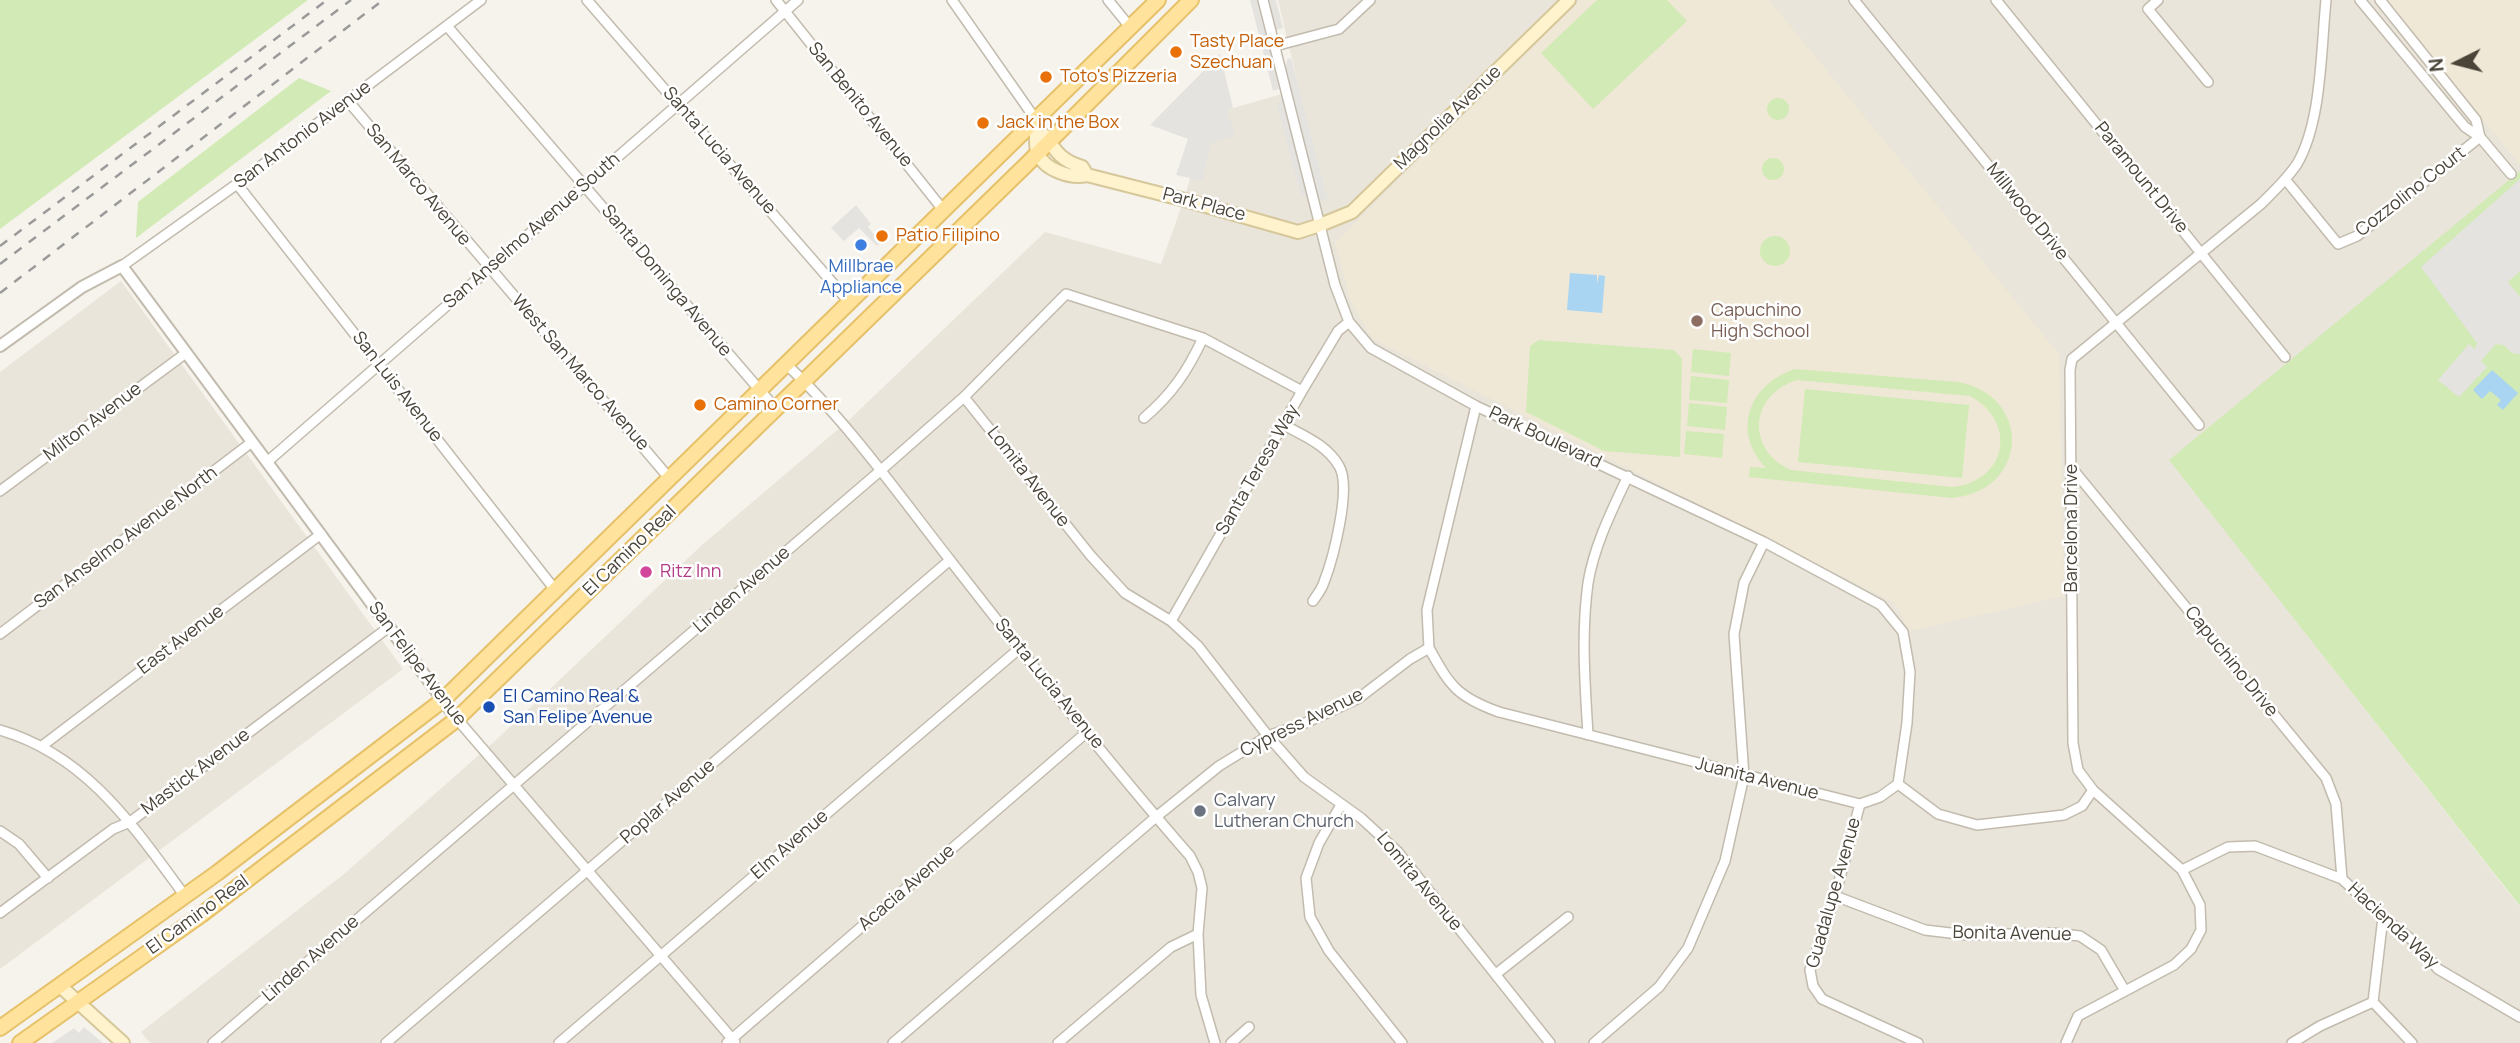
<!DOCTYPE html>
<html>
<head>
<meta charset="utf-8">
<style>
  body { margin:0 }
  #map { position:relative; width:2520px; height:1043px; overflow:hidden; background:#f6f3ec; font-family:Manrope,sans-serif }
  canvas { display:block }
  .north { position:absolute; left:2422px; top:28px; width:70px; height:70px; -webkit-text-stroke:5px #fff; paint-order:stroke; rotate:264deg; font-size:19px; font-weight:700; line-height:28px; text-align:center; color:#4b4439 }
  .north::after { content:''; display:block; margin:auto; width:24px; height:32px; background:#4b4439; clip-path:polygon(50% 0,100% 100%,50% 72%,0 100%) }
</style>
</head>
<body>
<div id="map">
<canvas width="2520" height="1043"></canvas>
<div class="north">N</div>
</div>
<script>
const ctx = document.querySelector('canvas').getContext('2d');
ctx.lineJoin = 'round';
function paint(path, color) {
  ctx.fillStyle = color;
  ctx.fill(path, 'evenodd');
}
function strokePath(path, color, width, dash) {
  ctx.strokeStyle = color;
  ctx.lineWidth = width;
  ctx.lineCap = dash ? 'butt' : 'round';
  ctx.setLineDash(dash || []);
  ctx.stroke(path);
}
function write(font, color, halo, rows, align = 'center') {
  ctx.font = font + ' Manrope,sans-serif';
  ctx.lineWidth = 5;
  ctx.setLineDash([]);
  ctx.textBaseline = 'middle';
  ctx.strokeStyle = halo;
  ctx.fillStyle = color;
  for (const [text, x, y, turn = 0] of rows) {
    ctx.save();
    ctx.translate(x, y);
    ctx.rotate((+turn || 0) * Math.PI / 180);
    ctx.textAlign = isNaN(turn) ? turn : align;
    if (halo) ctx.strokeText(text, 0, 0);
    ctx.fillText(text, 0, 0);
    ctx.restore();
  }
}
paint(new Path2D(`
  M1278 0H2520V172L2170 460 2520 907V1043H150L141 1032 344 874 496 740 702 545 849 420 1045 232 1161 264 1183 202 1209 115 1299 89Z
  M121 281 403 669 0 969V372Z`), '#eae5da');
paint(new Path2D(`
  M1579 0H1769L2059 354 2064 596 1909 631 1895 603 1373 339 1351 302 1335 243Z
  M2386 0H2520V165Z`), '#efe8d6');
paint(new Path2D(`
  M0 0H308L0 229Z
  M1597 0H1667L1687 21 1593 109 1541 53Z
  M299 78 331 91 136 238 138 202Z
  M1767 109a11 11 0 1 1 22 0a11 11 0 1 1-22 0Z
  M1762 169a11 11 0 1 1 22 0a11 11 0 1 1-22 0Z
  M2520 171V906L2169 460Z
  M1760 251a15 15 0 1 1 30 0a15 15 0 1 1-30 0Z
  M1539 340 1674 350 1682 359 1680 457 1604 451 1526 412 1530 346Z
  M1693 349 1731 353 1729 376 1691 372Z
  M1795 369 1958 382C2033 396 2029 491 1952 498L1749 477 1750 467 1766 468C1731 431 1749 384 1795 369ZM1797 380 1970 396C2019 423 2006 482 1952 487L1791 470C1746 450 1749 395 1797 380Z
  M1691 376 1729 380 1727 403 1689 400Z
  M1805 389 1969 405 1962 478 1798 462Z
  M1689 403 1727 407 1725 430 1687 426Z
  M1686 431 1724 434 1722 458 1684 454Z`), '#d2eab5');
paint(new Path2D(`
  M1250 0H1276L1283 28 1266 33 1279 89 1273 91Z
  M1220 54 1233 108 1227 110 1235 136 1211 143 1203 181 1176 175 1188 139 1150 125Z
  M1291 58 1328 200 1322 201 1301 195 1276 103 1280 102 1287 59Z
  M2520 179V271L2508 282 2520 297V354L2512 353 2504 345 2496 344 2481 361 2487 367 2459 397 2438 380 2469 344 2475 349 2477 343 2421 267Z
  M856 205 871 224 868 227 881 243 877 246 859 228 844 241 831 228Z
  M84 1027 103 1043H52L74 1028 79 1033Z`), '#e5e3e0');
paint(new Path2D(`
  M1570 273 1597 275V284L1599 275 1605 276 1602 313 1567 310Z
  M2492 370 2518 393 2503 410 2497 405 2501 400 2490 391 2482 399 2473 390Z`), '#a9d4f2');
const minor = new Path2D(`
  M587 0 850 303
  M776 0 944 211
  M952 0 1036 120
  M1108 0 1130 27
  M1263 0 1335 285 1349 322 1371 348 1476 406 1764 542 1881 605 1903 632 1910 672 1907 723 1898 784
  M1854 0 2199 425
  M1996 0 2285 357
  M2158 0 2148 9 2208 82
  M2360 0 2465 127 2480 137 2511 174
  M2380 0 2476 120 2480 137
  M447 26 776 409
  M1275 46 1339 29 1370 0
  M348 101 670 479
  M2285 179 2338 244 2357 236 2480 137
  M237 184 556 591
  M122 266 237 184 481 0
  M787 365C847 421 899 495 950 560 1028 660 1107 761 1190 856L1198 872 1202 888 1198 934 1201 995 1215 1043
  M964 397 1091 556 1125 593 1171 621 1198 646 1268 736 1304 777 1361 818 1398 852 1550 1043
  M1144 418C1172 394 1187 372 1203 338
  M1284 425C1304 436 1327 445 1339 466 1352 487 1333 559 1324 582 1322 589 1317 595 1313 601
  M267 462 798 0
  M2071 467 2326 778 2336 804 2342 879
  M0 491 186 353
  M1171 621 1302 391 1338 331 1349 322
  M0 634 252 442
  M1429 648C1450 686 1457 697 1499 712L1860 804 1880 797 1898 784 1938 814 1977 825 2064 815 2082 806 2093 790
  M457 719 735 1042
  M0 730C87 755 134 827 185 896
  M1588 735C1585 684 1581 634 1588 583 1594 546 1612 510 1628 476
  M42 746 321 534
  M1860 804 1835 896 1810 970 1813 986 1822 999 1918 1043
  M1341 805 1319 843 1306 878 1310 917 1329 951 1402 1043
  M0 831 19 844 48 878
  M2182 870 2228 847 2255 846 2342 879 2383 917 2412 940 2438 969 2520 1017
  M1835 896 1925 930 1967 935 2052 933 2080 936 2101 950 2125 991
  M0 913 113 829 130 822 389 627
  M2383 917 2373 1002 2412 1043
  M1496 974 1568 917
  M213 1043 880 471 964 397 1066 294 1203 338 1302 391
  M386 1043 950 560
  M559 1043 1020 648
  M727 1043 1087 732
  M893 1043 1156 817 1219 766 1268 736 1303 724 1359 698 1410 659 1429 648 1427 610 1476 406
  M1058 1043 1171 947 1198 934
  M1231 1043 1249 1027
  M1594 1043 1659 987 1688 948 1725 861 1744 776 1734 634 1744 583 1764 542
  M2066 1043 2078 1016 2174 965 2191 949 2201 930 2200 905 2182 870 2093 790 2078 770 2073 743 2070 370 2072 359 2261 204C2274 191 2287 179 2297 164 2322 122 2321 48 2326 0
  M2292 1043 2320 1026 2373 1002`);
const tertiary = new Path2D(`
  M0 346 82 287 122 266 457 719`);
const secondary = new Path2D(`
  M1036 120C1037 129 1034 145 1038 154 1045 170 1071 179 1087 175L1185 200 1298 232 1320 225 1352 212 1569 0
  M1046 136C1056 153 1063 161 1082 167L1087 175
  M59 985 123 1043`);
const primary = new Path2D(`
  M0 1028 217 873 443 700 1158 0
  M20 1043 201 915 457 719 1027 164 1191 0`);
strokePath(minor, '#c2bbae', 12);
strokePath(tertiary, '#c2bbae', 14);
strokePath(secondary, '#d6c79b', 16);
strokePath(primary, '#e6c16a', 18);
strokePath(minor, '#fff', 9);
strokePath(tertiary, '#fff', 10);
strokePath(secondary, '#fff3cd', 12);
strokePath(primary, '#ffe39c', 14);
strokePath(new Path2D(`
  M0 246 327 0
  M0 264 351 0
  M0 293 383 0`), '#9a9a9a', 2.5, [9, 9]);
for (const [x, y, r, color] of [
  [1176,52,7,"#e8710a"],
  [1046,77,7,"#e8710a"],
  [983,123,7,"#e8710a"],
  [882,236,7,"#e8710a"],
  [861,245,7,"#3f7fe0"],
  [1697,321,7,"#8d6e63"],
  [700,405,7,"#e8710a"],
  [646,572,7,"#d1479c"],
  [489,707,7,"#1a4fb4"],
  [1200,811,7,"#6b7280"]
]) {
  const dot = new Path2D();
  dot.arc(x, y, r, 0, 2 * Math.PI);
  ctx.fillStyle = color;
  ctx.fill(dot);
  strokePath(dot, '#fff', 2.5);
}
write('18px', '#c56008', '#fff', [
  ["Tasty Place",1190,42],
  ["Szechuan",1190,63],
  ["Toto's Pizzeria",1060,77],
  ["Jack in the Box",997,123],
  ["Patio Filipino",896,236],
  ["Camino Corner",714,405]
], 'left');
write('18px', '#4b4439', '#fff', [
  ["San Benito Avenue",860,105,51],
  ["Magnolia Avenue",1448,118,-44],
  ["San Antonio Avenue",303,135,-37],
  ["Santa Lucia Avenue",719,151,49],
  ["Paramount Drive",2141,178,51],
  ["San Marco Avenue",418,185,50],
  ["Cozzolino Court",2411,192,-38],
  ["Park Place",1204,205,15],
  ["Millwood Drive",2027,212,51],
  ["San Anselmo Avenue South",532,231,-41],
  ["Santa Dominga Avenue",666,281,50],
  ["West San Marco Avenue",580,373,49],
  ["San Luis Avenue",397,387,52],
  ["Milton Avenue",93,422,-37],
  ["Park Boulevard",1545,438,25],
  ["Santa Teresa Way",1258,470,-60],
  ["Lomita Avenue",1028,477,52],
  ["Barcelona Drive",2072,528,-90],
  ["San Anselmo Avenue North",126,538,-37],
  ["El Camino Real",630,551,-44],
  ["Linden Avenue",742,590,-41],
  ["East Avenue",181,640,-37],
  ["Capuchino Drive",2231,662,51],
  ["San Felipe Avenue",417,664,53],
  ["Santa Lucia Avenue",1049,684,51],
  ["Cypress Avenue",1302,723,-26],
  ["Mastick Avenue",196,772,-37],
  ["Juanita Avenue",1757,779,14],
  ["Poplar Avenue",668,802,-41],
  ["Elm Avenue",790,845,-41],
  ["Lomita Avenue",1419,882,50],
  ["Acacia Avenue",907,888,-41],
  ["Guadalupe Avenue",1834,893,-74],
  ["El Camino Real",198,915,-36],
  ["Hacienda Way",2393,926,43],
  ["Bonita Avenue",2012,934,1],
  ["Linden Avenue",311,959,-41]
]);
write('18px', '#366cbe', '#fff', [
  ["Millbrae",861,267],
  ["Appliance",861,288]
]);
write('18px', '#785e54', '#fff', [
  ["Capuchino",1711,311],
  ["High School",1711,332]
], 'left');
write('18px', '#b23c85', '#fff', [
  ["Ritz Inn",660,572]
], 'left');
write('18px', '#164399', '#fff', [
  ["El Camino Real &",503,697],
  ["San Felipe Avenue",503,718]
], 'left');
write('18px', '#5b616d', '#fff', [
  ["Calvary",1214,801],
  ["Lutheran Church",1214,822]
], 'left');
</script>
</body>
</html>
